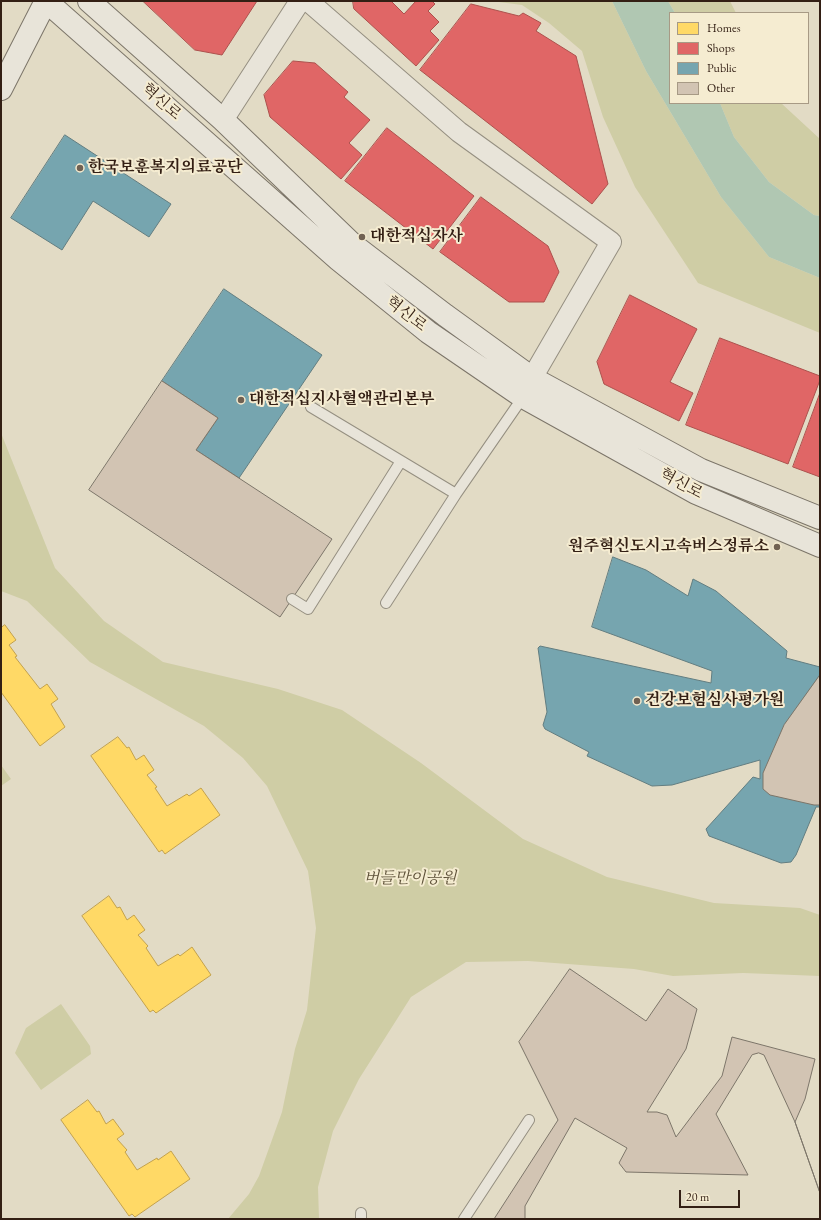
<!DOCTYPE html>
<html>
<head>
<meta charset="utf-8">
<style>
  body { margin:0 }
  #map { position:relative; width:821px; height:1220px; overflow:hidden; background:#e2dbc5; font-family:"EB Garamond",serif }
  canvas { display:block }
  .frame { position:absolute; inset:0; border:2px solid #331f14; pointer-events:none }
  .legend { position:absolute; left:669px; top:12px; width:140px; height:92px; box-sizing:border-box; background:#f5ecd1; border:1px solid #a79a85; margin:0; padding:5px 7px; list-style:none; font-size:12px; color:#331f14 }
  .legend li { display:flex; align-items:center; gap:8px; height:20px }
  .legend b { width:20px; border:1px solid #a79a85 }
  .scale { position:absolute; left:679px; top:1190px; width:61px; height:18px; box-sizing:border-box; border:2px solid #331f14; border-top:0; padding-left:5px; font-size:12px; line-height:14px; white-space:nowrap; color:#331f14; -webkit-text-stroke:3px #f5ecd1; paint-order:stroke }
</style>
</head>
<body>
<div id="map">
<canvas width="821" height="1220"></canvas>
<div class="frame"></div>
<ul class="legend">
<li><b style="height:11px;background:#ffd966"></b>Homes</li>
<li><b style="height:11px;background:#e06666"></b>Shops</li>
<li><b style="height:11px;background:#76a5af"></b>Public</li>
<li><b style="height:11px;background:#d2c4b3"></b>Other</li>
</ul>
<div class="scale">20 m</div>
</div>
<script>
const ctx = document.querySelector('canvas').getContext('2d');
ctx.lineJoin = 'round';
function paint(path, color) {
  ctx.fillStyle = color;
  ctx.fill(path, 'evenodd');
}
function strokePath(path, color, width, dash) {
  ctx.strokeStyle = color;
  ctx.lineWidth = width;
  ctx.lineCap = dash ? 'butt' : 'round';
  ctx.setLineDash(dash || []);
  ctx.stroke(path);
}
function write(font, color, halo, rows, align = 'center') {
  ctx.font = font + ' "EB Garamond","Noto Serif KR",serif';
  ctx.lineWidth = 4;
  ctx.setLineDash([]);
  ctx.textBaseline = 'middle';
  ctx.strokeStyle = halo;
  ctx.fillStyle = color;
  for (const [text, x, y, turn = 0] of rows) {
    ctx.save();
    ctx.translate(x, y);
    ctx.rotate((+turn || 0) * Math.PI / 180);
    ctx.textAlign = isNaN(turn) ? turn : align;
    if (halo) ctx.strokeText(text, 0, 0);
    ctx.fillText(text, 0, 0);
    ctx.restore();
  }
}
paint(new Path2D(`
  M491 1H612L646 71 721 197 769 257 820 278V333L698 283 635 187 603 117 582 51 549 23 522 5Z
  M668 1H730L736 13H675Z
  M720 103H781L820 139V216L814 215 769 182 734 137Z
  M1 433 55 568 104 621 163 662 278 689 342 710 421 763 523 839 607 877 714 903 800 908 820 915V976L743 973 673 976 634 969 528 961 466 962 411 997 359 1079 333 1131 318 1187 319 1219H228L249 1194 259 1176 282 1112 295 1049 307 1010 316 928 308 871 267 786 243 758 204 726 90 662 27 601 1 591Z
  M1 765 11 779 1 786Z
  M61 1004 90 1046 91 1054 41 1090 15 1053 26 1028Z`), '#cfcda5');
paint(new Path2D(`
  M612 1H668L675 13H670V103H720L734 137 769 182 814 215 820 216V278L769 257 721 197 646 71Z`), '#b0c7b2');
const homes = new Path2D(`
  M5 625 16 640 9 645 17 656 15 657 40 689 47 684 58 699 51 704 65 727 40 746 1 692V628Z
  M118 737 127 748 129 747 136 760 144 755 154 770 147 775 157 787 155 788 167 806 187 794 189 796 201 788 220 815 165 854 162 850 159 852 91 756Z
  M109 896 117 908 120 907 127 920 134 915 145 930 138 935 148 946 146 948 158 966 178 954 180 956 192 947 211 975 156 1013 153 1010 150 1012 82 916Z
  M88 1100 97 1112 99 1111 106 1124 113 1119 124 1134 117 1139 127 1150 125 1152 137 1170 157 1158 158 1160 171 1151 190 1179 135 1217 132 1214 129 1216 61 1120Z`);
paint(homes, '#ffd966');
strokePath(homes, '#c2a14d', 1);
const shops = new Path2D(`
  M143 1H257L222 55 195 50Z
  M353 1H391L404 14 416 1H432L435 4 428 11 439 22 430 31 439 40 416 66 354 9Z
  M471 4 519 16 523 13 541 23 536 31 576 56 608 184 592 204 420 70Z
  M293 61 315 63 348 92 344 97 370 120 349 143 362 155 341 179 270 117 264 95Z
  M387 128 474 196 433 249 345 181Z
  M481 197 548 246 559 272 544 302H509L440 252Z
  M630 295 697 329 670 382 693 393 679 421 604 384 597 362Z
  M720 338 820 376V380L788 464 686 425Z
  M820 393V477L793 467Z`);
paint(shops, '#e06666');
strokePath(shops, '#ac514d', 1);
const public = new Path2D(`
  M65 135 171 204 149 237 93 201 62 250 11 218Z
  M224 289 322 355 239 478 196 450 218 418 162 381Z
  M613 557 646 570 688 596 693 579 716 591 787 651 786 658 820 667V807H816L796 855 791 862 781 863 709 836 706 829 753 777 760 779V760L672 785 652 786 587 756 589 752 545 729 543 725 547 712 538 648 540 646 711 683 712 671 592 627Z`);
paint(public, '#76a5af');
strokePath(public, '#627d80', 1);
const building = new Path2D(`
  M162 381 218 418 196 450 332 539 280 617 89 490Z
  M820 675V805H814L770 795 763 789V773L784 725Z
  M570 969 646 1021 668 989 697 1009 686 1049 647 1112H657L667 1115 676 1137 722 1076 732 1037 815 1059 805 1099 795 1122 820 1193V1219H494L558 1120 519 1042Z
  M759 1053 764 1055 795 1122 820 1193V1219H525V1206L575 1118 627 1148 619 1163 626 1172 748 1175 716 1114 752 1055Z`);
paint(building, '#d2c4b3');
strokePath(building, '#7c7569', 1);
const lane = new Path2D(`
  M311 407 456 494
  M292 599 308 609 401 461
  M386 603 456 494 523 397
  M361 1219V1213
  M464 1219 529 1120`);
const street = new Path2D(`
  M308 1 459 132 611 242 532 378
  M223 120 300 1`);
const secondary = new Path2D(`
  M46 1 339 260 428 332 523 397 696 493 820 546
  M89 1 223 120 352 244 445 315 532 378 701 470 820 518
  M1 89 46 1`);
strokePath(lane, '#958f81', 12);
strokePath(street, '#958f81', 22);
strokePath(secondary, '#7c7569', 24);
strokePath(lane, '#e8e4d9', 10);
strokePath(street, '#e8e4d9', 20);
strokePath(secondary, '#e8e4d9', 22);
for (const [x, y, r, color] of [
  [80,168,4,"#706152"],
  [362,237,4,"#706152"],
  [241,400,4,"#706152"],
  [777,547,4,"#706152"],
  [637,701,4,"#706152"]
]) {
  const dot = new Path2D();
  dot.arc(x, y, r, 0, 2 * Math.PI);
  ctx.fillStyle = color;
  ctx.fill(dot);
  strokePath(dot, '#f5ecd1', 1.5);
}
write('16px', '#331f14', '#f5ecd1', [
  ["혁신로",161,102,41],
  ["혁신로",406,314,38],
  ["혁신로",681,484,28]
]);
write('bold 16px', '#331f14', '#f5ecd1', [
  ["한국보훈복지의료공단",88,168],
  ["대한적십자사",370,237],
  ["대한적십지사혈액관리본부",249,400],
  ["원주혁신도시고속버스정류소",769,547,"right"],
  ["건강보험심사평가원",645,701]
], 'left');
write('italic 16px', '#5d5038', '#f5ecd1', [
  ["버들만이공원",410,879]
]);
</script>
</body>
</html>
